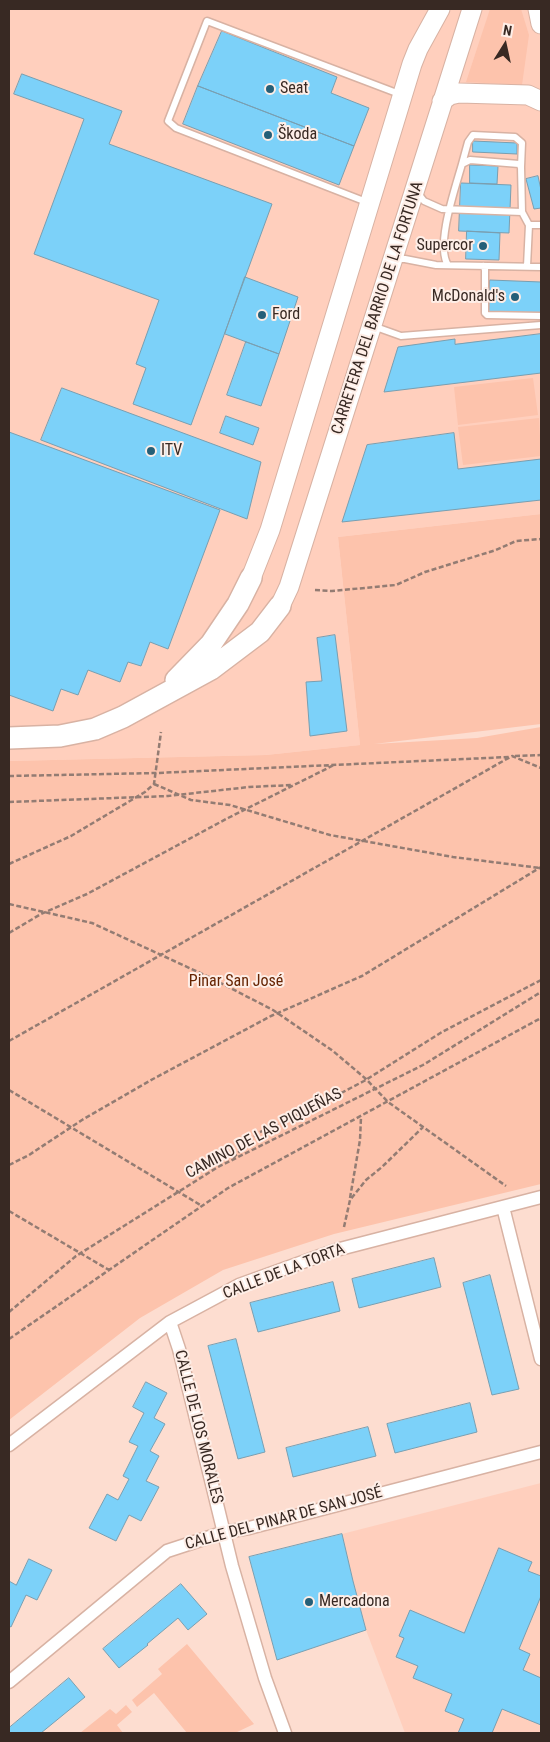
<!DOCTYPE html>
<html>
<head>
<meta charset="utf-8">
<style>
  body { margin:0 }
  #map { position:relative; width:550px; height:1742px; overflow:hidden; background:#fdddd0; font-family:"Roboto Condensed",sans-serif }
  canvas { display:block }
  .frame { position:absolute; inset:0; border:10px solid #382923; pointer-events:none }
  .north { position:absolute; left:480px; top:20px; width:50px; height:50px; -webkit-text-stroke:4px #feeee7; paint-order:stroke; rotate:10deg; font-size:14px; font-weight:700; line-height:20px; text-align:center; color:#382923 }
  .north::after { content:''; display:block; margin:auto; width:18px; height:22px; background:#382923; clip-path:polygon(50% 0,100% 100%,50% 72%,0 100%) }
</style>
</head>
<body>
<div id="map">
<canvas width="550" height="1742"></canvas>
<div class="frame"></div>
<div class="north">N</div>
</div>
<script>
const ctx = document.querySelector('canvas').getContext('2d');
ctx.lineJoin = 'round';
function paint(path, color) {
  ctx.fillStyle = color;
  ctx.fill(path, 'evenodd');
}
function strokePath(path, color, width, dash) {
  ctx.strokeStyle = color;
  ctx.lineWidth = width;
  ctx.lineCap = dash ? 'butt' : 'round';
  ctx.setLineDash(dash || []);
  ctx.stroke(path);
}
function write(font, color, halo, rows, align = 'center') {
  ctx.font = font + ' "Roboto Condensed",sans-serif';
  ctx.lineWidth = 4;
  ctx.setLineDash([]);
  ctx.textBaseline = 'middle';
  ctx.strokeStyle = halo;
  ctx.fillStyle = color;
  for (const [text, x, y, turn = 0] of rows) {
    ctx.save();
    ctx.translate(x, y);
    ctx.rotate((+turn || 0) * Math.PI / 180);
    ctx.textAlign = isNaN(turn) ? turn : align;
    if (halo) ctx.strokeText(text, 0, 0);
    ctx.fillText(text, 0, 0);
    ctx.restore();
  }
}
paint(new Path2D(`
  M9 9H541V514L338 537 360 745 266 755 9 761Z
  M541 1483V1733H405L366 1630 353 1581 342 1534Z`), '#ffcfbd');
paint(new Path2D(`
  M490 9H521L529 35 522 85 466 82Z
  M533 378 538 415 458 425 454 387Z
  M539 418 541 456 463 465 458 427Z
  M541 514V724L374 744 477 738 541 727V1184L334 1234 223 1270 140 1318 9 1420V761L266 755 360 745 338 537Z
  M187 1644 254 1724 235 1733H187L154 1693 137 1707 132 1700 162 1674 158 1669Z
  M126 1705 132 1712 117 1725 123 1733H80L110 1709 116 1714Z`), '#fdc3ac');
const building = new Path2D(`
  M222 31 337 77 331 93 369 108 354 146 198 86Z
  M22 74 122 111 109 144 272 204 191 425 133 404 146 368 136 364 159 300 34 254 84 119 14 94Z
  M198 86 354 146 339 185 183 124Z
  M473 141 517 143V154L473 152Z
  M470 165 498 166 497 184 470 183Z
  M538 176 541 190V208L534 209 526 179Z
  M461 183 511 185 509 233 459 231Z
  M467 231 500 233 499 260 466 259Z
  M245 277 298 297 279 354 225 334Z
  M490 280 541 282V314L489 312Z
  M541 334V373L384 392 398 347 455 339V344Z
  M246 342 279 354 261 406 227 395Z
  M62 388 261 462 247 519 41 440Z
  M226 416 259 428 253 445 220 433Z
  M9 432 220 510 168 649 150 642 141 666 128 662 120 682 88 670 78 695 61 689 53 711 9 695Z
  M454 433 458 469 541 459V500L342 522 367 445Z
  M335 635 347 731 310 736 306 682 322 681 317 638Z
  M434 1258 441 1287 359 1308 352 1279Z
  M490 1275 519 1389 492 1395 463 1283Z
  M333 1282 340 1311 258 1332 250 1303Z
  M236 1339 265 1452 238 1459 208 1346Z
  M146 1382 167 1393 154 1418 165 1424 150 1451 159 1456 146 1481 159 1487 141 1521 129 1515 116 1541 89 1528 107 1494 118 1500 129 1479 123 1476 138 1446 129 1442 144 1413 133 1407Z
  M470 1403 477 1432 395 1453 387 1424Z
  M368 1427 376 1456 293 1477 286 1448Z
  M342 1534 353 1581 366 1630 277 1660 249 1557Z
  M499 1548 532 1562 528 1571 541 1576V1596L519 1649 530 1654 523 1670 541 1678V1725L502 1709 492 1733H458L464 1719 445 1711 452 1694 413 1678 418 1666 396 1657 404 1638 399 1636 410 1610 464 1633Z
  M29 1559 52 1570 37 1600 26 1595 11 1627 9 1626V1581L16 1585Z
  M181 1584 207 1614 188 1630 178 1618 147 1644 148 1645 119 1668 103 1649Z
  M69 1678 85 1697 41 1733H9V1728Z`);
paint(building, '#7cd1f9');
strokePath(building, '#799fb1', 1);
const lane = new Path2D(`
  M462 164 468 142 473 135 515 137 522 143 521 167
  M417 192 424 201 442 209 522 212 529 225H541
  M369 203 176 128 168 121 207 21 402 95
  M394 259H405L436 265 541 267
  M448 265C435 245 456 186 462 164L470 160 519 164 521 167 522 212
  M483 266 485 269V313L487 315 541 316
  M527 266 529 225
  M373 326 401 336 541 325`);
const street = new Path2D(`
  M503 1207 541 1359
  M170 1322 179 1349 232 1566 265 1678 285 1733
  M9 1445 170 1322 239 1285 336 1250 541 1197
  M9 1682 167 1551 225 1532 249 1528 541 1452`);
const secondary = new Path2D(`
  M538 9 541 24
  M442 101 450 95 459 93 528 95 541 101
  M251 578 270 530 412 64 418 49 440 9
  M280 606 289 587 472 9`);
const primary = new Path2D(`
  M176 680 211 644 238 604 251 578
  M9 738 60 736 95 729 123 717 211 669 260 632 280 606`);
strokePath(lane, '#d8b2a3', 9);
strokePath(street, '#d8b2a3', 15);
strokePath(secondary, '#d8b2a3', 21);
strokePath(primary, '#d8b2a3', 24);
strokePath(new Path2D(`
  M315 590 332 591 396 585 425 572 496 550 516 541 541 539
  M515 756 541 755
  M9 776 157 773 509 757
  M154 784 191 800 230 805 330 835 453 857 540 868
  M9 802 168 796 249 787 292 785
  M9 864 71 836 145 792 154 784 161 732
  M9 904 92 923 211 978 273 1010 333 1051 366 1079 388 1102 506 1186
  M9 933 41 914 87 894 228 818 334 765
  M9 1041 512 756 541 768
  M9 1090 202 1206
  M233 1158 258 1133 324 1102 364 1081 442 1032 541 980
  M9 1165 29 1155 82 1120 153 1079 271 1016 362 976 541 867
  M350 1198 360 1140 361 1117
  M9 1211 109 1270
  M344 1227 350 1200 366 1180 382 1167 423 1127
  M9 1312 76 1256 218 1167 423 1065 541 992
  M9 1339 228 1188 541 1018`), '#937c73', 2.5, [5, 2.5]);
strokePath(lane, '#fff', 6);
strokePath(street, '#fff', 12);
strokePath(secondary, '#fff', 19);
strokePath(primary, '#fff', 21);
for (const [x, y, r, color] of [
  [270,89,5,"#255f78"],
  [268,135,5,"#255f78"],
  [483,246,5,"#255f78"],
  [515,297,5,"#255f78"],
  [262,315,5,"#255f78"],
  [151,451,5,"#255f78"],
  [309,1602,5,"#255f78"]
]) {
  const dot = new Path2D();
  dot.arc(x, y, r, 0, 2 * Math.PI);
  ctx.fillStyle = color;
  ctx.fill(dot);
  strokePath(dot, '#feeee7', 2);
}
write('16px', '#382923', '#feeee7', [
  ["Seat",280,89],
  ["Škoda",278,135],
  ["Supercor",473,246,"right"],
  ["McDonald's",505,297,"right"],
  ["Ford",272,315],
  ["ITV",161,451],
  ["Mercadona",319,1602]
], 'left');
write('16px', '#382923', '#feeee7', [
  ["CARRETERA DEL BARRIO DE LA FORTUNA",378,308,-72],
  ["CAMINO DE LAS PIQUEÑAS",264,1134,-28],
  ["CALLE DE LA TORTA",284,1272,-21],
  ["CALLE DE LOS MORALES",198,1427,76],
  ["CALLE DEL PINAR DE SAN JOSÉ",284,1519,-15]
]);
write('16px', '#662402', '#feeee7', [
  ["Pinar San José",236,982]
]);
</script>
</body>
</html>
